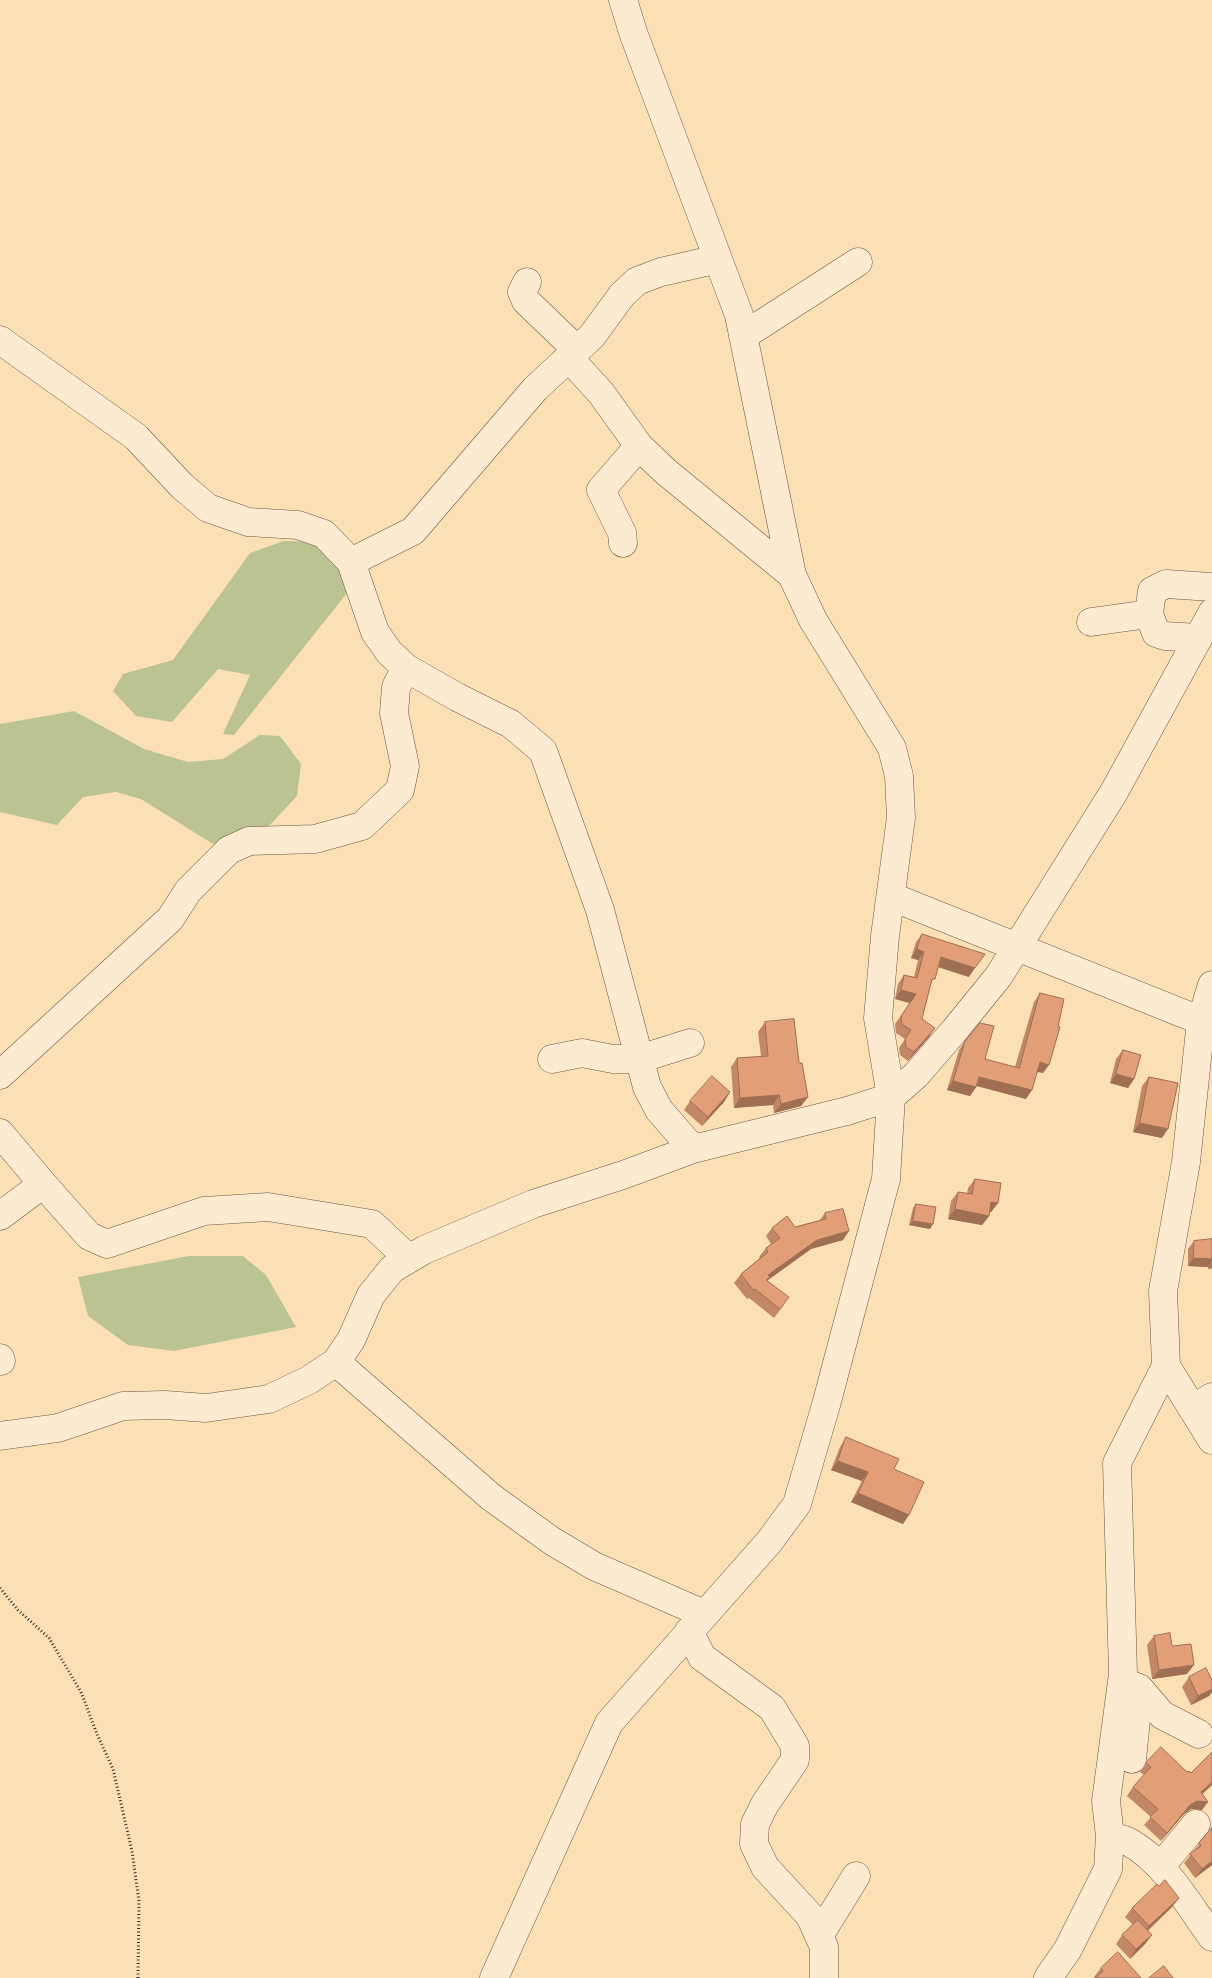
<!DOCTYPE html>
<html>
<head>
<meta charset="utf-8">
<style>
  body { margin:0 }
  canvas { display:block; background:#fbe0b6 }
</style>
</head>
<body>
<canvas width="1212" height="1978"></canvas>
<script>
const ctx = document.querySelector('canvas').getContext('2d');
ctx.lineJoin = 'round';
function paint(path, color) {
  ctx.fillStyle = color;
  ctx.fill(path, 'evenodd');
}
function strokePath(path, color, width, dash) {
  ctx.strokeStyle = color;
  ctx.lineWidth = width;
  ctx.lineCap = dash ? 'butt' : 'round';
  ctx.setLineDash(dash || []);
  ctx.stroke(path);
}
paint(new Path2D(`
  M284 541 320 542 341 560 347 593 234 735 223 734 250 675 218 669 172 722 136 716 113 691 123 674 173 660 250 553Z
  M74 711 144 749 188 762 223 759 260 735 280 736 301 764 297 796 267 828 213 844 141 799 116 792 83 797 57 825 0 812V724Z
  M189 1256H243L266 1275 296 1327 174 1351 128 1345 88 1316 78 1277Z`), '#bac391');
const minor = new Path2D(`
  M527 282 522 292 526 301 577 350
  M743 336 858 262
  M0 340 136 437 182 486 208 508 248 522 298 525 324 534 351 562 375 632 389 652 406 668 457 697 511 724 543 751 600 910 647 1087 659 1110 693 1149
  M569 358 601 393 639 446 665 471 792 575
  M623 543 622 533 601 490 639 446
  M351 562 413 531 535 389 592 336 622 295 637 281 661 272 718 259
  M1091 622 1149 614
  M1198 638 1165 636 1156 633 1149 614 1152 591 1166 584 1212 587
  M892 897 1212 1025
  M552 1059 582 1053 613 1059H639L690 1043
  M0 1075 170 919 188 891 229 850 249 841 315 839 362 826 400 790 405 766 394 713 396 687 406 668
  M0 1133 43 1184 0 1216
  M43 1184 89 1236 107 1244 204 1211 268 1207 372 1224 409 1259
  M0 1358 1 1361
  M336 1362 491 1497 552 1541 594 1566 704 1614
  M1166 1366 1212 1440
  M1199 1405 1212 1397
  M0 1436 58 1428 123 1406 165 1405 206 1408 269 1399 309 1380 336 1362 351 1340 371 1295 392 1269 424 1250 533 1204 623 1175 693 1149 847 1111 891 1097 916 1075 954 1031 998 977 1114 792 1212 613
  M689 1631 702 1657 772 1708 795 1746V1760L765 1804 755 1824 754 1844 765 1867 810 1916 824 1947V1978
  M1122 1682 1139 1688 1162 1715 1199 1734
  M1132 1759 1138 1700
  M1110 1836C1116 1838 1123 1839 1129 1842 1165 1862 1188 1904 1212 1937
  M1160 1867 1196 1824
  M819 1936 856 1876
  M494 1978 609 1723 769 1542 797 1504 826 1405 886 1179 891 1097 878 1018 885 936 901 818 899 776 892 748 813 620 792 575 739 315 634 35 623 0
  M1048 1978 1068 1949 1108 1869 1110 1836 1106 1801 1123 1674 1117 1463 1166 1366 1163 1291 1186 1162 1201 1021 1212 985`);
strokePath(minor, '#6b5644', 29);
strokePath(new Path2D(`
  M0 1588 18 1610 49 1638 81 1692 97 1734 113 1769 132 1851 139 1901 138 1978`), '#3b281e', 3, [1, 2.5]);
strokePath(minor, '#fcebd0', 28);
paint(new Path2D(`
  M922 934 969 977 938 967 931 984 922 1019 929 1037 908 1061 900 1055 899 1048 905 1039 896 1033 895 1024 910 1003 895 999 898 984 904 975 914 977 918 960 911 958 916 942Z
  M1040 993 1043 1073 1037 1072 1026 1099 977 1086 970 1096 947 1090 959 1050 965 1041 985 1059 1015 1067 1034 1002Z
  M765 1022 799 1063 808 1097 801 1106 774 1113 773 1105 734 1108 731 1067 737 1058 761 1056 758 1032Z
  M1123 1050 1134 1079 1128 1088 1110 1083 1116 1059Z
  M1149 1077 1162 1138 1133 1132 1142 1086Z
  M730 1092 724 1102 702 1126 684 1110 690 1101Z
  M975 1179 998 1203 991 1212H990L989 1216 982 1225 948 1219 951 1201 958 1192 967 1194 968 1188Z
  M916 1204 930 1229 909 1225 913 1208Z
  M825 1213 843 1240 811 1249 768 1280 767 1281 783 1306 774 1318 749 1298 747 1299 734 1283 741 1274 760 1258 759 1257 766 1248 771 1244 766 1236 772 1228 795 1227 819 1221Z
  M1212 1239V1268L1208 1269V1267L1188 1266V1249L1194 1241Z
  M846 1437 894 1469 903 1524 851 1502 862 1481 831 1470 840 1447Z
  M1154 1636 1187 1674 1152 1679 1147 1645Z
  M1189 1677 1212 1680V1692L1209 1696 1191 1705 1182 1687Z
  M1146 1763 1191 1773 1212 1785 1202 1794V1810L1191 1809 1184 1814 1161 1841 1144 1825 1151 1817 1127 1796 1133 1787 1144 1775 1140 1772Z
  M1212 1826V1865L1195 1878 1184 1863 1210 1831Z
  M1159 1886 1179 1898 1172 1907 1148 1931 1152 1935 1145 1944 1130 1959 1116 1944 1122 1935 1133 1925 1125 1917 1132 1908Z
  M1101 1968 1141 1978H1095L1094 1977Z`), '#c28866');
paint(new Path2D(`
  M917 949 924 952 918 960 911 958Z
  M941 957 975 968 969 977 935 966Z
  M901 990 916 994 910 1003 895 999Z
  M935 1028 929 1037 908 1061 914 1052Z
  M1040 1062 1049 1065 1043 1073 1034 1071Z
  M1116 1074 1134 1079 1128 1088 1110 1083Z
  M979 1077 1032 1090 1026 1099 973 1085Z
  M953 1081 976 1087 970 1096 947 1090Z
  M730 1092 724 1102 702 1126 708 1117Z
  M779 1095 773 1105 734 1108 740 1098Z
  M808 1097 801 1106 774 1113 781 1104Z
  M1140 1123 1168 1129 1162 1138 1133 1132Z
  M991 1202 998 1203 991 1212 985 1211Z
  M955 1209 989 1216 982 1225 948 1219Z
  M913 1221 933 1224 930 1229 909 1225Z
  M849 1231 843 1240 811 1249 768 1280 764 1286 768 1275 817 1240Z
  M1193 1258 1212 1259V1261L1208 1267 1188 1266Z
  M1212 1263V1268L1208 1269Z
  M838 1461 868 1472 862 1481 831 1470Z
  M858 1493 909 1515 903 1524 851 1502Z
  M1194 1665 1187 1674 1152 1679 1159 1670Z
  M1212 1689V1692L1209 1696 1191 1705 1198 1696Z
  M1212 1782V1785L1195 1801 1201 1792Z
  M1197 1801 1208 1802 1202 1810 1191 1809 1184 1814 1161 1841 1167 1833 1190 1805Z
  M1212 1861V1865L1195 1878 1202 1869Z
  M1179 1898 1172 1907 1142 1935 1149 1926Z
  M1152 1935 1145 1944 1130 1959 1136 1949Z`), '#9e6f53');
const building = new Path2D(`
  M922 934 985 954 975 968 941 957 935 979H932L922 1019 935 1028 914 1052 906 1047 905 1039 911 1030 902 1024 901 1016 916 994 901 990 904 975 917 978 924 952 917 949Z
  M1040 993 1064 999 1058 1027H1060L1049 1065 1040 1062 1032 1090 979 1077 976 1087 953 1081 965 1041 980 1023 994 1026 985 1059 1019 1068Z
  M794 1019 799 1063H802L808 1097 781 1104 779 1095 740 1098 737 1058 768 1056 765 1022Z
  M1123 1050 1141 1055 1134 1079 1116 1074Z
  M712 1076 730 1092 708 1117 690 1101Z
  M1149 1077 1178 1083 1168 1129 1140 1123Z
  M975 1179 1001 1183 998 1203 991 1202 989 1216 955 1209 958 1192 972 1194Z
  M916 1204 936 1207 933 1224 913 1221Z
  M843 1209 849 1231 817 1240 768 1275 770 1277 766 1280 789 1297 780 1309 755 1289 753 1290 741 1274 768 1252 766 1248 780 1238 772 1228 787 1216 795 1227 826 1219 825 1213Z
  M1212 1239V1259L1193 1258 1194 1241Z
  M846 1437 899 1459 894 1469 924 1482 909 1515 858 1493 868 1472 838 1461Z
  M1170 1633 1172 1646 1191 1644 1194 1665 1159 1670 1154 1636Z
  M1206 1668 1212 1680V1689L1198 1696 1189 1677Z
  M1161 1747 1187 1772 1189 1771 1191 1773 1212 1752V1782L1201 1792 1208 1802 1197 1801 1190 1805 1167 1833 1150 1817 1158 1809 1133 1787 1151 1767 1146 1763Z
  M1212 1828V1861L1202 1869 1190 1854 1201 1846 1199 1843Z
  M1165 1880 1179 1898 1149 1926 1132 1908 1157 1884 1159 1886Z
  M1138 1920 1152 1935 1136 1949 1122 1935Z
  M1118 1952 1141 1978H1095L1103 1971 1101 1968Z
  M1164 1966 1173 1978H1149Z`);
paint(building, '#e29e77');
strokePath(building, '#9e6f53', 1);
</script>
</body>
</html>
